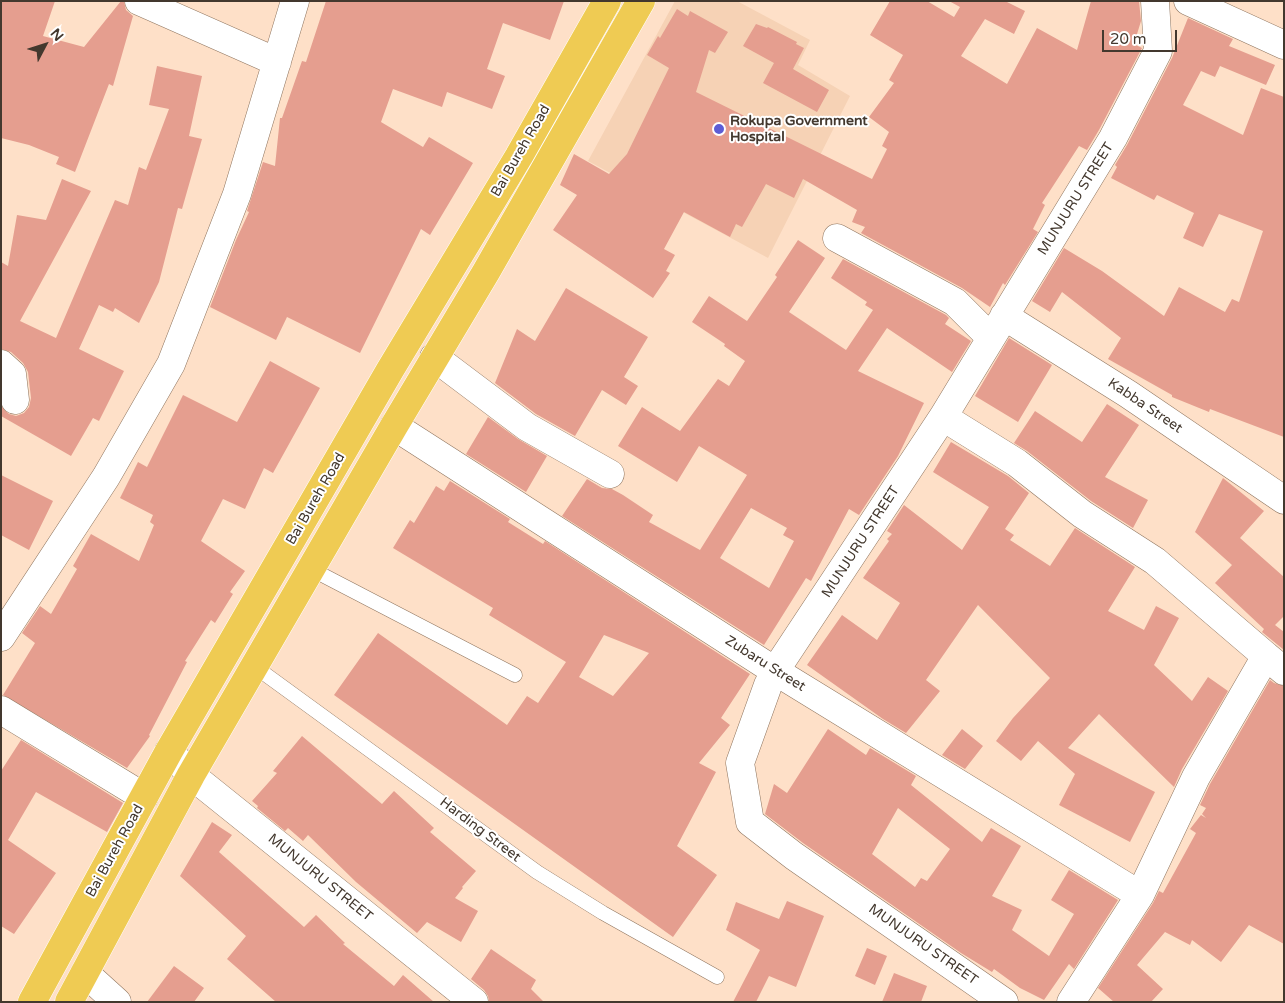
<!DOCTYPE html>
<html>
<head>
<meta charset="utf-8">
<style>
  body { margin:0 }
  #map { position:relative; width:1285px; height:1003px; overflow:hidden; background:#fee0c8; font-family:"Varela Round",sans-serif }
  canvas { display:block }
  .frame { position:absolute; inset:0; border:2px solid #43382e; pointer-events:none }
  .north { position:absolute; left:20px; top:20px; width:50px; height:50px; -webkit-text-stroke:4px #fff; paint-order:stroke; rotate:50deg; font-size:14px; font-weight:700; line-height:20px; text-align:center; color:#43382e }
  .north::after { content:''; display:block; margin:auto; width:18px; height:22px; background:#43382e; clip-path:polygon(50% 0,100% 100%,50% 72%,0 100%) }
  .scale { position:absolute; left:1102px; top:30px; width:75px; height:22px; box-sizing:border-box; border:2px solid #43382e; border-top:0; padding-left:6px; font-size:15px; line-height:18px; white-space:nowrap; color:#43382e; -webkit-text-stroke:4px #fff; paint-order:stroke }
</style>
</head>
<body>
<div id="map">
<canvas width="1285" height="1003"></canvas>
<div class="frame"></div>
<div class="north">N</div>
<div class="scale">20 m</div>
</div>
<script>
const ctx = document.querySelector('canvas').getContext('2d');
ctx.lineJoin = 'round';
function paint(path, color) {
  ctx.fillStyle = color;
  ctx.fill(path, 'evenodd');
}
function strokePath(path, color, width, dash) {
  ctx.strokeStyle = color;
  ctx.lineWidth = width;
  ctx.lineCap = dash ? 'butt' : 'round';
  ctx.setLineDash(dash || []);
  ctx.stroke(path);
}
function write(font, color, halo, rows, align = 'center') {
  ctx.font = font + ' "Varela Round",sans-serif';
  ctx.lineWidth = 4;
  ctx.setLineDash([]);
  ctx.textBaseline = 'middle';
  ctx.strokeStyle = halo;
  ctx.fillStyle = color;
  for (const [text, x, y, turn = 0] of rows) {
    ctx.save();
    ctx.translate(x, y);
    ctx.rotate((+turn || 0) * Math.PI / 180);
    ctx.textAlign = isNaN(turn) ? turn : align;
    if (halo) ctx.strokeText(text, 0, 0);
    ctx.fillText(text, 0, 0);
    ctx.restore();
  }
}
paint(new Path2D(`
  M675 1H737L810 40 798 65 850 96 768 258 588 161Z`), '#f6d2b5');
paint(new Path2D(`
  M1 1H55L43 36 84 47 121 1H124L126 10 133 16 113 86 109 84 75 172 56 164 59 157 29 145 1 138Z
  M326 1H564L550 40 503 23 487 69 505 76 492 109 447 92 442 107 393 89 381 122 423 147 429 137 473 163 430 235 421 229 360 353 287 317 276 340 210 307 236 240 249 212 247 211 263 162 275 166 280 118H282L302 61 306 62Z
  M890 1H927L954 17 960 7 949 1H1005L1025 11 1014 34 985 19 961 56 1007 84 1037 28 1077 50 1091 1H1139L1141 21 1134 44 1142 48 1099 130 1087 150 1079 146 1042 203 1045 205 1033 229 1038 232 1005 285 1003 283 990 307 962 288 861 233 865 227 852 222 857 210 803 179 794 198 766 184 742 227 736 224 730 237 684 212 664 249 675 255 666 271 670 273 653 298 553 230 577 195 560 185 574 154 609 174 627 154 669 68 647 55 658 36 660 38 677 9 688 16 690 11 728 32 715 53 709 50 696 92 872 179 887 149 882 146 889 132 869 117 894 83 889 80 903 55 870 35Z
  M1188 18 1233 39 1229 46 1275 65 1266 85 1220 66 1215 77 1201 71 1183 105 1243 135 1261 88 1284 97V437L1210 409 1209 412 1172 397V395L1108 359 1121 338 1062 292 1050 312 1032 301 1064 248 1102 271 1164 316 1179 287 1225 312 1232 299 1239 302 1263 231 1219 214 1203 247 1183 238 1194 213 1157 195 1154 200 1111 178 1117 167 1115 165 1127 145 1172 58Z
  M756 24 767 28 768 27 797 42 796 44 804 48 793 69 829 90 817 112 763 83 774 63 743 46Z
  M157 66 202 76 189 136 202 139 182 209 178 208 159 282 139 323 115 308 113 312 99 305 79 349 124 371 99 421 93 418 71 456 1 416V406L9 414 16 416 24 413 29 407 31 398 28 372 23 363 11 352 1 349V262L8 266 17 215 46 220 62 179 91 191 20 321 56 338 115 200 128 205 139 167 146 170 169 109 149 105Z
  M798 240 825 258 789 312 846 350 873 310 865 305 867 302 831 278 843 259 946 315 949 318 945 324 971 341 952 372 887 328 858 371 924 403 898 456 859 515 849 509 811 581 806 578 764 645 562 516 587 479 602 488 612 489 623 495 653 515 649 522 700 550 747 475 699 446 677 482 618 446 642 407 680 431 718 379 729 386 745 361 724 346 725 344 692 322 709 296 747 321 777 277 775 275ZM751 508 787 528 783 535 794 541 769 588 720 558Z
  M566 288 648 337 624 377 638 386 626 405 602 390 575 436 536 414 495 383 517 329 535 341Z
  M1009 338 1052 365 1018 422 975 396Z
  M270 361 320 388 273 473 264 468 245 509 223 499 201 541 245 571 230 592 233 594 215 623 211 620 185 661 187 662 149 735 150 736 127 768 3 695 35 643 22 633 40 606 51 614 77 569 73 566 91 534 139 561 154 525 150 522 153 515 120 498 138 462 147 467 183 395 237 422Z
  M1107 404 1139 425 1105 477 1148 500 1133 528 1091 501 1027 451 1014 443 1035 411 1082 442Z
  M488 417 518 439 547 456 526 492 466 454Z
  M951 442 1008 476 1029 493 1005 529 1014 535 1010 540 1050 566 1075 528 1135 567 1108 611 1144 630 1156 606 1179 618 1154 665 1192 701 1208 677 1228 691 1182 769 1174 787 1099 714 1068 748 1155 792 1130 842 1059 805 1075 774 1038 741 1021 761 996 741 1013 718 1050 678 978 605 926 680 940 691 906 733 883 719 807 665 842 615 877 640 900 603 863 578 889 541 887 539 892 534 887 531 904 505 962 550 989 507 933 472Z
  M1 475 53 501 29 550 1 535Z
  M1223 478 1264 511 1240 538 1284 577V616L1275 625 1284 632V650L1262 632 1264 629 1215 583 1232 565 1195 532Z
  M450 481 510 519 508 522 543 544 545 541 750 674 721 718 730 725 699 763 716 772 677 846 717 875 673 937 334 695 378 633 507 725 527 696 538 703 566 662 489 615 493 608 393 548 410 520 414 523 436 486 444 491ZM604 635 649 653 613 696 579 677Z
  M1270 680 1274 683 1284 686V944L1249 925 1221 962 1192 940 1190 945 1165 932 1137 965 1163 989 1151 1002H1114L1098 988 1153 903 1159 891 1163 893 1196 833 1190 829 1201 815 1206 818 1202 814 1206 808 1200 805 1210 784Z
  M828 729 866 755 870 748 916 776 911 785 982 842 991 828 1021 846 992 896 1022 910 1012 930 1049 956 1074 914 1051 900 1069 870 1118 900 1074 969 1069 964 1044 1000 1020 988 994 969 992 972 961 953 803 843 765 814 774 784 787 793ZM898 808 950 849 927 881 921 878 915 887 872 854Z
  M962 729 983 746 965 769 942 755Z
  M302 736 382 804 394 791 434 828 430 832 476 871 462 887 463 888 455 898 478 911 461 942 427 922 417 933 356 882 308 835 303 841 288 828 285 831 257 808 258 806 252 801 277 773 273 771Z
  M21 740 123 803 107 832 36 792 8 840 56 873 14 934 1 926V771Z
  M212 822 232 835 219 852 304 927 316 915 345 943 343 944 394 986 403 975 434 1002H276L227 959 246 936 180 876Z
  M787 901 824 916 796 987 769 976 756 1002H733L760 950 726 930 736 902 779 919Z
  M867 948 887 956 875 985 855 976Z
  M491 949 536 980 531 989 544 1002H489L488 996 484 990 471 979Z
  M174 966 204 988 194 1002H147Z
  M894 973 927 986 921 1002H882Z`), '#e59e8f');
const service = new Path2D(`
  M311 569 515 675
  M254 666 537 872 603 913 717 977`);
const minor = new Path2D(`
  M139 1 277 62
  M1188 1 1284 45
  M837 238 955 302 991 338
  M1004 316 1128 394 1284 500
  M434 357 527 427 610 474
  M1 364 12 374 15 400
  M943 417 1017 463 1082 514 1155 561 1266 656 1196 777 1140 895 1071 1002
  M394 426 775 671 1140 895
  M1 637 106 477 171 364 237 194 295 1
  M1266 656 1284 671
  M1 710 144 797
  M169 751 191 775 474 1002
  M85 973 117 1002
  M1004 1002 794 856 750 822 740 763 768 685 775 671 943 417 1113 138 1158 51 1155 1`);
const trunk = new Path2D(`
  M32 1002 169 751 390 370 519 156 607 1
  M69 1002 191 775 394 426 486 272 641 1`);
strokePath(service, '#8f755f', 15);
strokePath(minor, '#8f755f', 29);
strokePath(trunk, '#fff', 29);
strokePath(service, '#fff', 14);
strokePath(minor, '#fff', 28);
strokePath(trunk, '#efcb53', 28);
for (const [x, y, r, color] of [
  [719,129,6,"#5d5dd5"]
]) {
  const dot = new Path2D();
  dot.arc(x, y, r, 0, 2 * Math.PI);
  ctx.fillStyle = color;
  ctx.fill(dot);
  strokePath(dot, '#fff', 2);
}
write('bold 14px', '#43382e', '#fff', [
  ["Rokupa Government",730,121],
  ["Hospital",730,137]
], 'left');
write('14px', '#43382e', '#fff', [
  ["Bai Bureh Road",521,151,-60],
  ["MUNJURU STREET",1076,199,-58],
  ["Kabba Street",1145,406,34],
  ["Bai Bureh Road",316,499,-60],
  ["MUNJURU STREET",861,542,-57],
  ["Zubaru Street",765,664,32],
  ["Harding Street",480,830,37],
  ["Bai Bureh Road",115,851,-61],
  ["MUNJURU STREET",320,878,39],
  ["MUNJURU STREET",923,945,35]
]);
</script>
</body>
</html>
